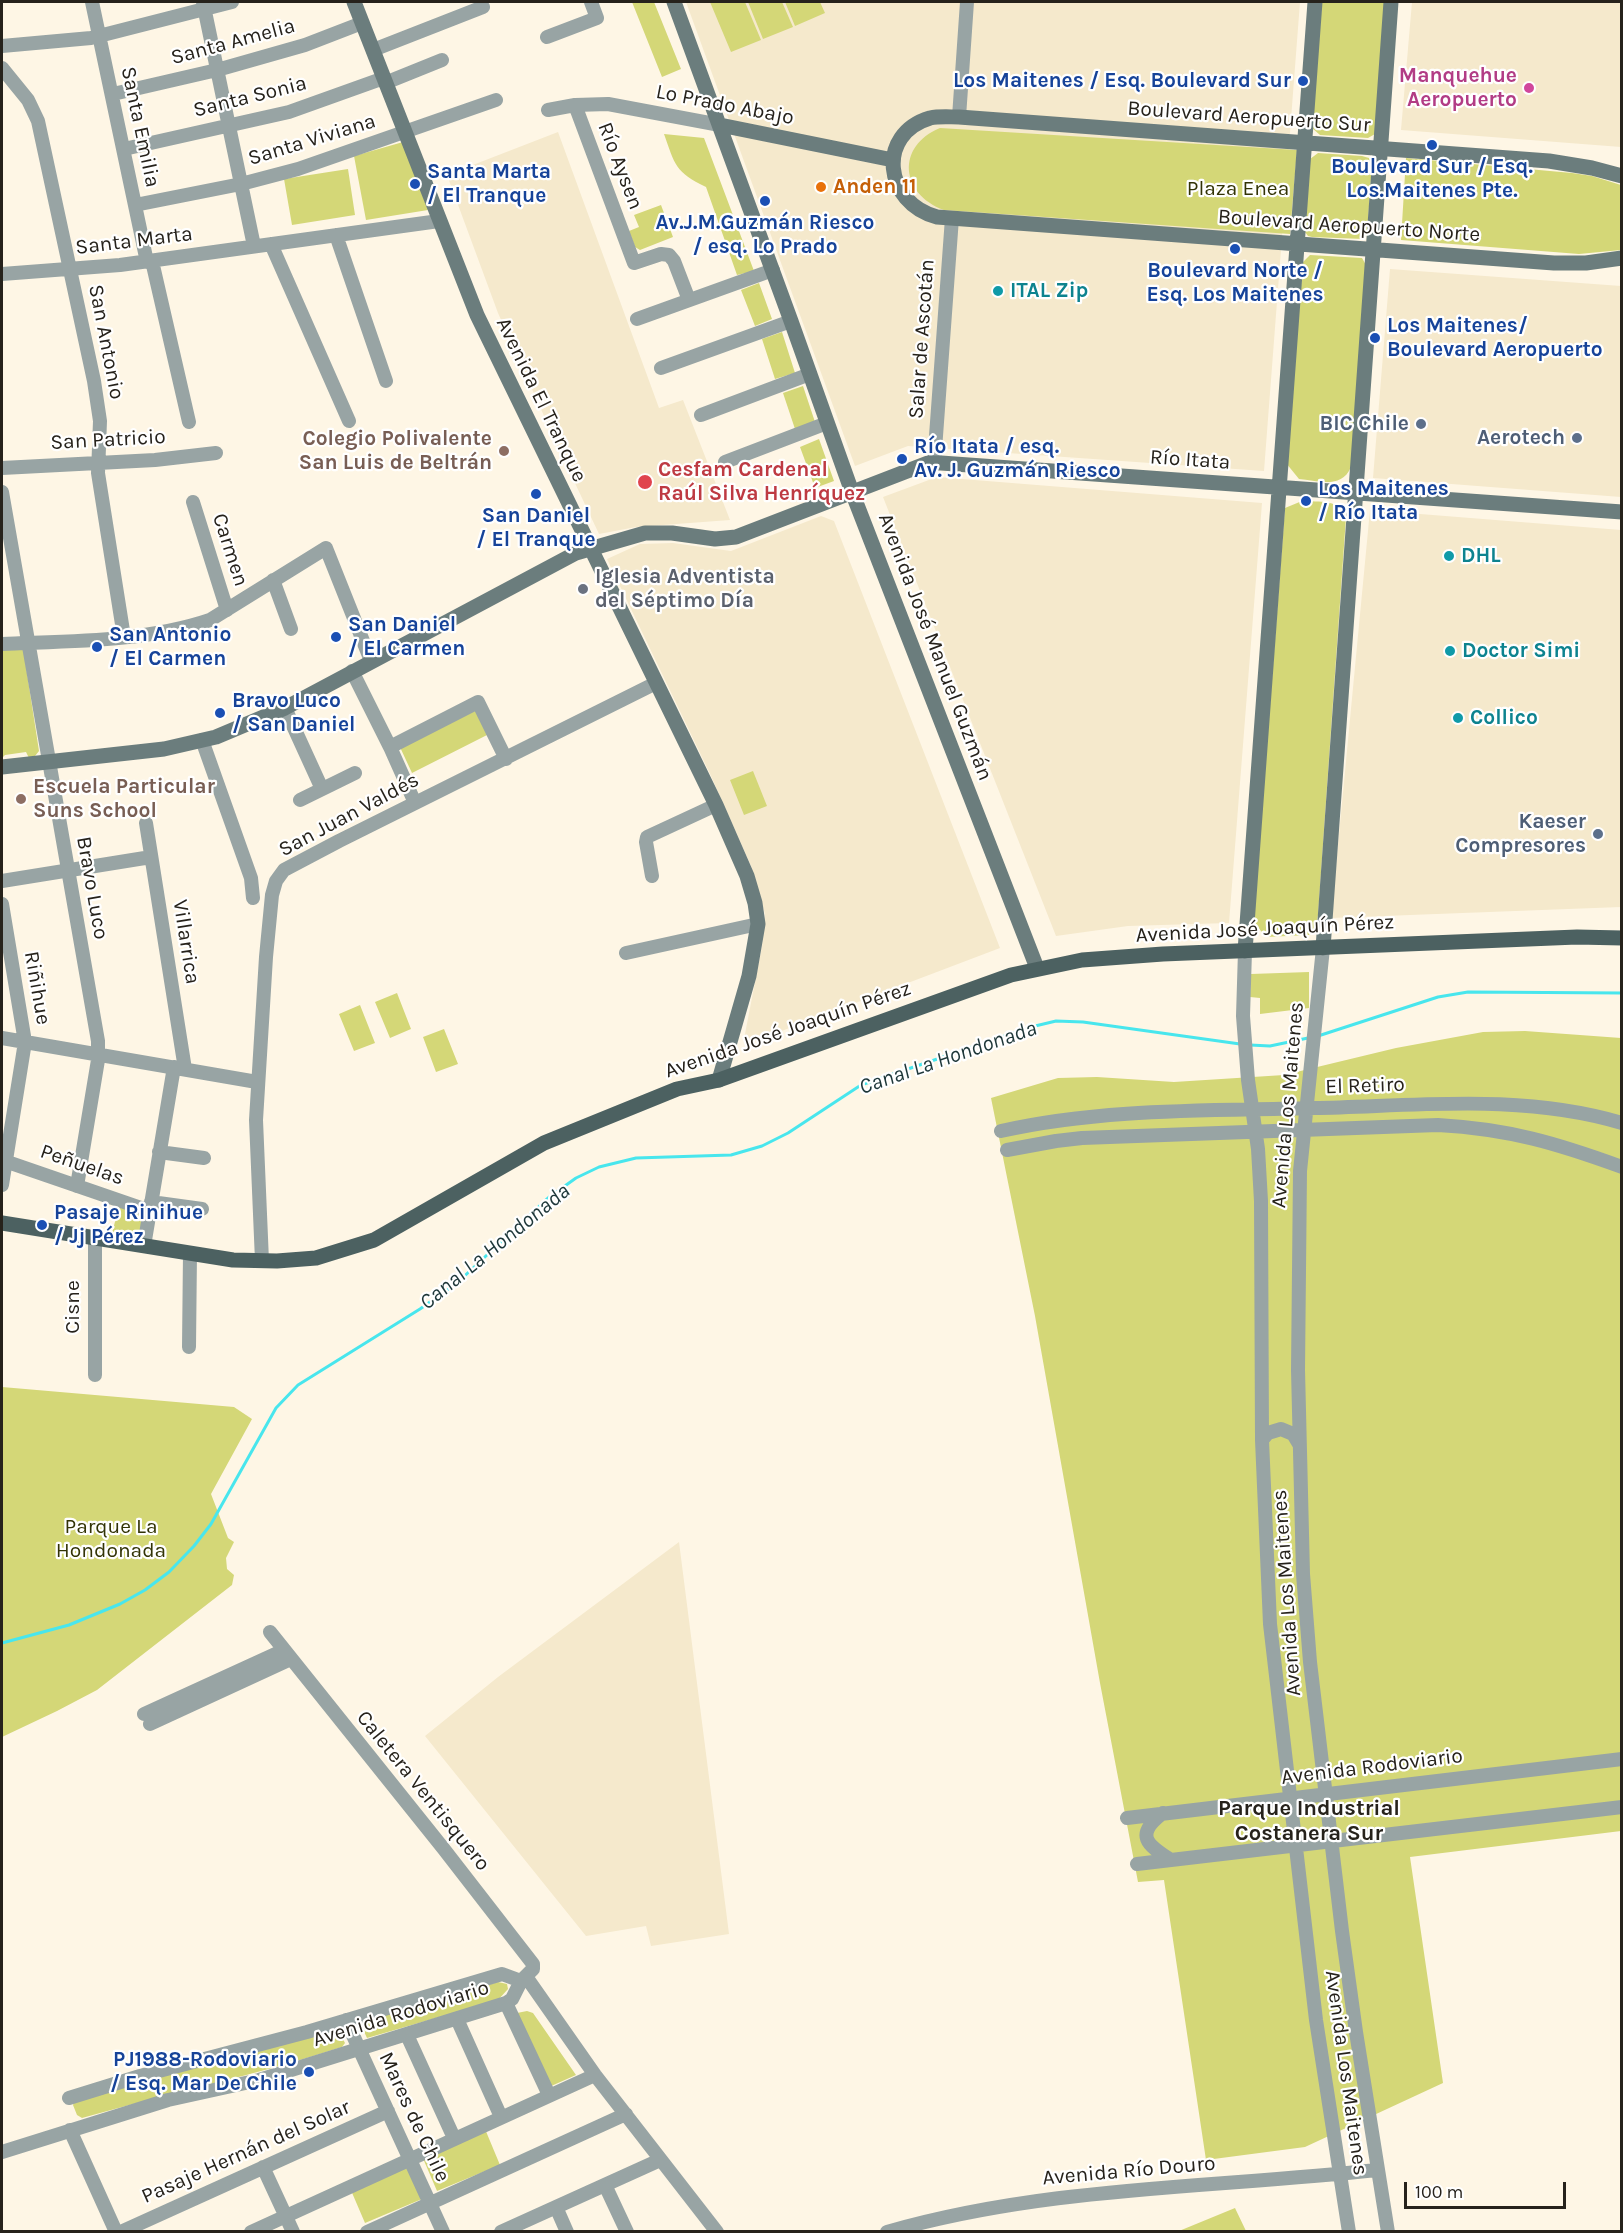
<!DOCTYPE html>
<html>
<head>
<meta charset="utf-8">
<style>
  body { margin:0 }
  #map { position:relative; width:1623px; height:2233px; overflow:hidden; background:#fef6e5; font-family:Karla,sans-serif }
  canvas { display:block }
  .frame { position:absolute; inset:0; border:3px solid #26221b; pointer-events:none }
  .scale { position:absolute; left:1404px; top:2182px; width:162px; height:27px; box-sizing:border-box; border:3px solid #26221b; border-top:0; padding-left:8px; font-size:18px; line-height:21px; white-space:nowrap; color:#26221b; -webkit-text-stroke:4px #fff; paint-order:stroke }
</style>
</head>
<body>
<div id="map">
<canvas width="1623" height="2233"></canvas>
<div class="frame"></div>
<div class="scale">100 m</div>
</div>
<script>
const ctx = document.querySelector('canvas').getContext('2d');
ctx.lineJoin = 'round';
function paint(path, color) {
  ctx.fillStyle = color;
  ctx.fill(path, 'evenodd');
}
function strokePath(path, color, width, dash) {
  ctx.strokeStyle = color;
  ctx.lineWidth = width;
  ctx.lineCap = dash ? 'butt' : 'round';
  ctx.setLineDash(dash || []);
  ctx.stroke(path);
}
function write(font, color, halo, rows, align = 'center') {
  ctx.font = font + ' Karla,sans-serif';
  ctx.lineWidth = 4.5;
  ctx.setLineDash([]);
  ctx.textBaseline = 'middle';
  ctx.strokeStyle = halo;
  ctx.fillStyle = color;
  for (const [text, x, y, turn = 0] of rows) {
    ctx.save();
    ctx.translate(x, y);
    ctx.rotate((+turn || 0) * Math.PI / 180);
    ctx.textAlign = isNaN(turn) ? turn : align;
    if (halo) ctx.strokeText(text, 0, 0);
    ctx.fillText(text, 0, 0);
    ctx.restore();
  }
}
paint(new Path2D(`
  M686 2H1300L1264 471 908 446 855 466Z
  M1412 2H1621V147L1401 130Z
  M558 132 659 408 683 400 730 520 636 527 599 534 557 445 498 313 447 175Z
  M1390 269 1621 286V497L1373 478Z
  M937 477 1262 503 1229 923 1128 926 1056 936 883 497Z
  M1370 510 1621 530V907L1331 918Z
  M821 516 834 521 1000 948 750 1043 746 1042 744 1039 762 946 765 914 751 866 711 776 607 559 640 544 673 543 731 551Z
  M679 1542 729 1934 651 1946 646 1926 586 1936 425 1736 498 1677Z`), '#f5e9cc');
paint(new Path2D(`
  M632 2H654L681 69 662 77Z
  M710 2H745L761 40 731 52Z
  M748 2H782L793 27 763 39Z
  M785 2H820L825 13 795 26Z
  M1322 2H1386L1375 134 1368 138 1320 135 1312 128Z
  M940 128 1297 150 1290 234 944 210C900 194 896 146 940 128Z
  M664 134 704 138 754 271 737 275 706 187C675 172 675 165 664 134Z
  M403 142 428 210 366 220 354 156Z
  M1318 153 1362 156 1369 158 1372 163 1367 235 1363 239 1312 237 1308 236 1305 232 1310 159Z
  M1406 158 1572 173 1592 176 1621 185V250L1579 254 1401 240Z
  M348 169 355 215 292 225 284 179Z
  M661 205 673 237 640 250 635 247 629 231 639 227 634 215Z
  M1310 255 1362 258 1366 265 1351 467C1342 489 1318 481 1299 479L1286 463 1303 262Z
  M759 283 772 319 755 326 741 290Z
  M782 332 795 373 775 379 762 339Z
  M803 386 815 422 795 429 783 393Z
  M819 439 834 481 815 488 800 447Z
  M1302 501C1319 502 1340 499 1346 517L1318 915 1316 925 1309 935 1266 937 1256 925 1254 914 1285 508Z
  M23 647 39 751 35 756 29 758 26 752 5 755 2 758V649Z
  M476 707 489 734 412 773 399 745Z
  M753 771 767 806 744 815 730 780Z
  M1309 972V1008L1260 1014V998L1250 997 1251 974Z
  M397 993 411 1029 390 1038 375 1002Z
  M360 1005 375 1043 354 1051 339 1014Z
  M444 1029 458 1064 436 1072 423 1037Z
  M1525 1031 1621 1038V1831L1410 1857 1443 2083 1305 2147 1206 2160 1164 1880 1138 1882 1100 1683 1035 1316 991 1098 1058 1078 1097 1077 1174 1082 1284 1075 1396 1048 1483 1032Z
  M120 1203 145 1212 142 1237 112 1233Z
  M2 1387 234 1407 252 1419 211 1494 228 1538 234 1542 226 1558 227 1569 234 1575 232 1585 97 1690 57 1711 2 1737Z
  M498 1982 507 1984 508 1989 498 2000 367 2038 361 2025 367 2019Z
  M527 2011 533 2013 576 2075 549 2087 517 2013Z
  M333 2030H338L345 2043 342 2047C257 2075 169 2093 82 2118L77 2115 73 2105 74 2102 165 2074Z
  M485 2129 500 2165 437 2191 422 2156Z
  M406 2164 422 2199 365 2223 350 2188Z
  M1235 2208 1246 2231H1179Z`), '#d4d777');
strokePath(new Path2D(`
  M1318 1036 1438 997 1468 992 1622 993
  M1250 1045 1270 1046 1308 1038
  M2 1643 69 1625 120 1604 145 1590 169 1572 194 1546 211 1524 276 1408 298 1385 420 1309 457 1283 548 1198 576 1178 599 1167 636 1158 731 1155 762 1146 788 1133 861 1085 1031 1027 1056 1021 1083 1022 1240 1044`), '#48e6ed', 3);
strokePath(new Path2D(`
  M92 2 147 262
  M203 2 254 246
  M547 37 597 18 591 2
  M2 46 91 38 232 2
  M373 50 483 7
  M2 68 28 100 38 121 94 381 100 421 98 473 124 637
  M385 83 442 60
  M113 94 217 70 305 45 362 23
  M575 105 634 263 661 254 669 255 674 261 689 300
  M548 110 575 105 608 104 720 125
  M959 117 967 2
  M124 149 289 112 384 78
  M135 205 241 184 298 169 496 100
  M336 235 386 381
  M271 244 349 421
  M152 261 189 422
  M2 274 120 265 439 221
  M637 319 773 270
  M661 368 791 321
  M701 415 810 374
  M725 462 827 423
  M934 463 952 218
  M2 468 155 460 216 453
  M2 492 98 1041V1060L77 1186
  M193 502 227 610
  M273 580 291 629
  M2 644C70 641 145 642 210 620L326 548 371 661
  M352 671 390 747 415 803
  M285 708 322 789
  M202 740 251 878 253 898
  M390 747 478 702 506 759
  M300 800 355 773
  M146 823 185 1069
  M652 876 646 842 647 837 716 805
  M2 881 151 857
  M2 904 25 1042 2 1185
  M1323 948 1300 1171 1298 1370 1303 1574 1310 1662 1342 1931 1356 2032 1388 2232
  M1245 951 1243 1016 1248 1080 1258 1149 1261 1201 1262 1440 1270 1624 1316 2020 1349 2232
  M626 953 758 924
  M2 1038 257 1082
  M1001 1131C1103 1108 1210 1111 1314 1108 1416 1106 1522 1093 1622 1123
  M1007 1150 1056 1141 1082 1138 1438 1125C1509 1129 1556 1143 1622 1167
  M159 1152 204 1158
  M2 1160 150 1211
  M151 1202 202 1209
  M95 1238V1375
  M144 1246 174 1067
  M262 1261 256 1120 266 957 272 895 276 881 284 870 339 841 656 683
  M189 1347 190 1253
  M1262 1440 1268 1433 1281 1429 1293 1434 1299 1444
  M144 1714 284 1650
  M150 1724 291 1659
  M1163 1813C1134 1835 1147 1845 1171 1860
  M1127 1818 1622 1759
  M1137 1864 1622 1807
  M527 1978 595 2075 717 2232
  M506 2003 549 2095
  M457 2019 501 2117
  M346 2020 443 2232
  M407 2035 454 2138
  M69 2098 140 2076 307 2032 502 1974 521 1981
  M70 2130 116 2232
  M2 2152 168 2100 259 2080 506 2003 512 1999 521 1981 533 1969V1964L443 1848 270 1632
  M263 2167 293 2232
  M605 2185 627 2232
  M556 2207 567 2232
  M121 2232 388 2111
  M251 2232 595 2075
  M367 2232 626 2114
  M501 2232 660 2160
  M887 2232C1046 2186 1213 2188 1377 2170`), '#98a4a4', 14);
strokePath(new Path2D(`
  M354 2 477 315 716 805 747 876 755 903 758 924 749 976 719 1080
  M674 2 791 321 852 492 1037 968
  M720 125 893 160
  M1622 176 1592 168 1549 161 959 117C949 117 939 116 930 118 876 134 884 203 937 217L1554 263H1586L1622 258
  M2 767 164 749 216 737 285 708 576 553 645 533H672L715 539 736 537 928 463H941L1622 512
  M1323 948 1391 2
  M1245 951 1315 2`), '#6b7d7d', 15);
strokePath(new Path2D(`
  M2 1223 233 1260 277 1261 316 1258 374 1240 544 1143 677 1089 719 1080 1011 975 1082 960 1163 954 1577 937 1622 938`), '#4c6161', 15);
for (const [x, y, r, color] of [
  [1303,81,6,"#1a4fb4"],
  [1529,88,6,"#d1479c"],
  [1432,145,6,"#1a4fb4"],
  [415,184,6,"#1a4fb4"],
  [821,187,6,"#e8710a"],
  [765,201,6,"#1a4fb4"],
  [1235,249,6,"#1a4fb4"],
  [998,291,6,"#0f9aa8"],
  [1375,338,6,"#1a4fb4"],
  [1421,424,6,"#5c6f8a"],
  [1577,438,6,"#5c6f8a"],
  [504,451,6,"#8d6e63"],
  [902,459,6,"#1a4fb4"],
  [645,482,8,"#e0444e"],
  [536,494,6,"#1a4fb4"],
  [1306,501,6,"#1a4fb4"],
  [1449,556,6,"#0f9aa8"],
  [583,589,6,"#6b7280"],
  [336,637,6,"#1a4fb4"],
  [97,647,6,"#1a4fb4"],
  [1450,651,6,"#0f9aa8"],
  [220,713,6,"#1a4fb4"],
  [1458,718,6,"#0f9aa8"],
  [21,799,6,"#8d6e63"],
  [1598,834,6,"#5c6f8a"],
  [42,1225,6,"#1a4fb4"],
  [309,2072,6,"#1a4fb4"]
]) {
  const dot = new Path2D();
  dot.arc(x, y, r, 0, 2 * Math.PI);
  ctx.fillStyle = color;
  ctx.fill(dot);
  strokePath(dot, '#fff', 2);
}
write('21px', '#26221b', '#fff', [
  ["Santa Amelia",233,42,-15],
  ["Santa Sonia",250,97,-14],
  ["Lo Prado Abajo",725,105,11],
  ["Boulevard Aeropuerto Sur",1249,117,4],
  ["Santa Emilia",140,127,78],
  ["Santa Viviana",312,140,-17],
  ["Río Aysen",620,166,69],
  ["Boulevard Aeropuerto Norte",1349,226,4],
  ["Santa Marta",134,241,-7],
  ["Salar de Ascotán",922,339,-86],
  ["San Antonio",106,342,79],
  ["Avenida El Tranque",541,400,64],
  ["San Patricio",108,440,-3],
  ["Río Itata",1190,460,4],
  ["Carmen",230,550,72],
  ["Avenida José Manuel Guzmán",935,647,69],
  ["San Juan Valdés",349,815,-28],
  ["Bravo Luco",92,888,80],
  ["Avenida José Joaquín Pérez",1265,929,-3],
  ["Villarrica",186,942,81],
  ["Riñihue",37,988,80],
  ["Avenida José Joaquín Pérez",788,1030,-19],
  ["El Retiro",1365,1086,-2],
  ["Avenida Los Maitenes",1288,1105,-85],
  ["Peñuelas",82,1165,19],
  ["Cisne",73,1307,-90],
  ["Avenida Los Maitenes",1287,1593,-94],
  ["Avenida Rodoviario",1372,1767,-7],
  ["Caletera Ventisquero",423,1791,51],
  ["Avenida Rodoviario",401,2014,-17],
  ["Avenida Los Maitenes",1346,2073,82],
  ["Mares de Chile",414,2117,65],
  ["Pasaje Hernán del Solar",246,2152,-24],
  ["Avenida Río Douro",1129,2171,-5]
]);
write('bold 21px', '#b23c85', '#fff', [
  ["Manquehue",1517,76],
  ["Aeropuerto",1517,100]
], 'right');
write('bold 21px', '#164399', '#fff', [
  ["Los Maitenes / Esq. Boulevard Sur",1291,81,"right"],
  ["Boulevard Sur / Esq.",1432,167,"center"],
  ["Los.Maitenes Pte.",1432,191,"center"],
  ["Santa Marta",427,172],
  ["/ El Tranque",427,196],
  ["Av.J.M.Guzmán Riesco",765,223,"center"],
  ["/ esq. Lo Prado",765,247,"center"],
  ["Boulevard Norte /",1235,271,"center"],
  ["Esq. Los Maitenes",1235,295,"center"],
  ["Los Maitenes/",1387,326],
  ["Boulevard Aeropuerto",1387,350],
  ["Río Itata / esq.",914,447],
  ["Av. J. Guzmán Riesco",914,471],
  ["Los Maitenes",1318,489],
  ["/ Río Itata",1318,513],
  ["San Daniel",536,516,"center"],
  ["/ El Tranque",536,540,"center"],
  ["San Daniel",348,625],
  ["/ El Carmen",348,649],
  ["San Antonio",109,635],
  ["/ El Carmen",109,659],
  ["Bravo Luco",232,701],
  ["/ San Daniel",232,725],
  ["Pasaje Rinihue",54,1213],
  ["/ Jj Pérez",54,1237],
  ["PJ1988-Rodoviario",297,2060,"right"],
  ["/ Esq. Mar De Chile",297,2084,"right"]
], 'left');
write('bold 21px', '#c56008', '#fff', [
  ["Anden 11",833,187]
], 'left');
write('21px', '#323305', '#fff', [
  ["Plaza Enea",1238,189],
  ["Parque La",111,1527],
  ["Hondonada",111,1551]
]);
write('bold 21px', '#0d838f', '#fff', [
  ["ITAL Zip",1010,291],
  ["DHL",1461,556],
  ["Doctor Simi",1462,651],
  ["Collico",1470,718]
], 'left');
write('bold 21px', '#4e5e75', '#fff', [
  ["BIC Chile",1409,424],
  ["Aerotech",1565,438],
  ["Kaeser",1586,822],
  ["Compresores",1586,846]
], 'right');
write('bold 21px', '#785e54', '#fff', [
  ["Colegio Polivalente",492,439],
  ["San Luis de Beltrán",492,463],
  ["Escuela Particular",33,787,"left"],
  ["Suns School",33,811,"left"]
], 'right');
write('bold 21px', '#be3a42', '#fff', [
  ["Cesfam Cardenal",658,470],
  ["Raúl Silva Henríquez",658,494]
], 'left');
write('bold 21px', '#5b616d', '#fff', [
  ["Iglesia Adventista",595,577],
  ["del Séptimo Día",595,601]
], 'left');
write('italic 22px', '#1e3739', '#fff', [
  ["Canal La Hondonada",948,1058,-19],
  ["Canal La Hondonada",495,1247,-39]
]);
write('bold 22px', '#26221b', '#fff', [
  ["Parque Industrial",1309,1809],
  ["Costanera Sur",1309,1834]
]);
</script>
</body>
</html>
